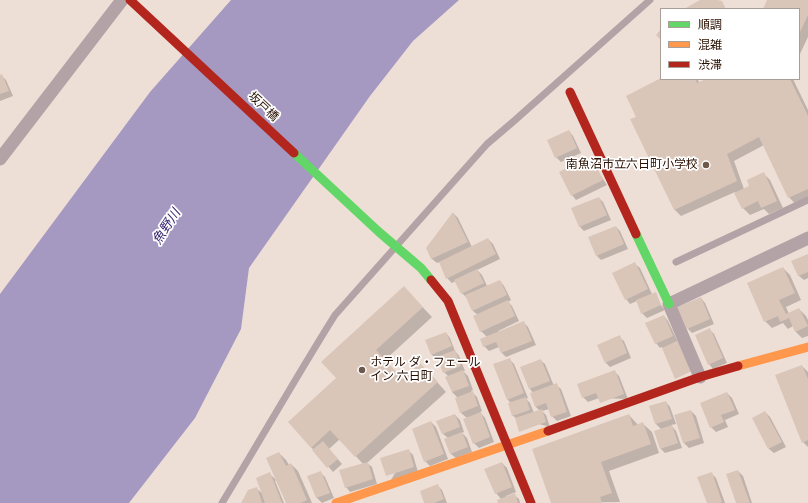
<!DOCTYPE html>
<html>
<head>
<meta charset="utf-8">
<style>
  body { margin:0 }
  #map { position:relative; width:808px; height:503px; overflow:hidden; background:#eedfd6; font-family:Signika,"Noto Sans JP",sans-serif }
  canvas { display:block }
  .legend { position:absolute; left:660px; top:8px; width:140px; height:72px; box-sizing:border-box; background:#fff; border:1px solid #a99f99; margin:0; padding:5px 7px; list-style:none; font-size:12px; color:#280f01 }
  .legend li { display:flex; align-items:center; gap:8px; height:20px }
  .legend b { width:20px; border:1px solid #a99f99 }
</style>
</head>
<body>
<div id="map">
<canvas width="808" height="503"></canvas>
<ul class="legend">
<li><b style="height:5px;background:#63d668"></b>順調</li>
<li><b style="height:5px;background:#ff974d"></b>混雑</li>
<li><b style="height:5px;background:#b3261e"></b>渋滞</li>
</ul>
</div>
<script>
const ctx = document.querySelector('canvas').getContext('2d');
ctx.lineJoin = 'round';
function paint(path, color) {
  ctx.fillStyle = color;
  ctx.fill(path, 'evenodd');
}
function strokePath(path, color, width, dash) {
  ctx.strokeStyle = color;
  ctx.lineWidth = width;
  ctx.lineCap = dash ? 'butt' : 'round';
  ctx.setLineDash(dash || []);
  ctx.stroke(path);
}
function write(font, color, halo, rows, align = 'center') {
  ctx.font = font + ' Signika,"Noto Sans JP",sans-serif';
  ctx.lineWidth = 3.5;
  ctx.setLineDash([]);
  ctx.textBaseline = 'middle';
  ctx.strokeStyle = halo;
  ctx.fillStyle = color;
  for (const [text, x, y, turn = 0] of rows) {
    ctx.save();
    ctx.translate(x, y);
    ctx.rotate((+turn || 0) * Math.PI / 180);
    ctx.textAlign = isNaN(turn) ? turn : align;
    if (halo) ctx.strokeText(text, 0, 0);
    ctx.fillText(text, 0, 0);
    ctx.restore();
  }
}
paint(new Path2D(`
  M231 0H459L413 41 370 96 249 268 241 329 195 418 129 503H0V294L150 92Z`), '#a599c2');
paint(new Path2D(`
  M768 0H808V37L799 56V9H764Z
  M1 75 6 80 13 96 0 101V76Z
  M662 79H697L700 83 709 79H793L808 110V199L796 205 789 197 764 145 734 161 744 189 750 186 763 173 770 180 783 208 769 214 764 209 750 215 743 208 735 192 681 216 674 209 637 118Z
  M569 131 573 136 581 153 561 162 556 157Z
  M578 164 584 172 595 167 607 185 576 200 572 195Z
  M599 198 603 202 611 220 584 231 580 227Z
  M453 213 458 218 472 247 488 239 493 244 500 259 477 270 482 275 487 286 500 281 504 286 511 300 508 302 512 306 519 321 498 331 499 332 523 322 528 327 536 345 506 357 501 352 499 347 489 351 484 346 487 337 481 331 478 315 473 311 467 298 462 293 456 281 452 283 447 278 440 262 437 263 432 259 427 248Z
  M616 227 620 231 628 249 601 260 597 256Z
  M808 255V278L804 280 799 276 793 262Z
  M635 264 640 268 652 294 665 310 647 318 642 313 637 301 630 304 626 299Z
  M783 268 790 275 801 300 786 307 789 314 799 309 806 316 808 320V336L802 338 795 331 793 326 788 329 783 323 772 328 765 321Z
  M413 297 432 317 385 360 403 380 429 373 446 392 367 463 372 467 377 484 350 492 346 487 363 464 340 439 329 449 342 464 333 472 289 422 338 378Z
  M701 298 705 303 714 324 692 333 688 329Z
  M664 316 668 321 678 342 676 378 662 347 660 348 656 343Z
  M710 330 714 334 727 363 713 369 709 364Z
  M446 333 450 338 455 351 459 356 465 371H463L468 376 473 390 471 391 477 397 482 411 480 412 485 418 494 442 479 448 474 443 467 418 461 413 456 398H458L452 392 449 377 444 372 439 358 436 359 432 355 426 340Z
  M619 337 624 341 631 358 610 367 605 362Z
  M509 359 514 364 528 398 526 399 530 403 534 413 540 411 536 407 533 393 530 389 521 368 540 360 545 364 554 386 556 385 561 389 571 416 557 421 552 416 549 409 542 411 546 415 550 427 516 418 513 416 509 404 511 403 508 400Z
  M802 366 808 372V447L803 442Z
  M614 371 619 376 628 399 599 398 588 402 583 397Z
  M727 393 732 398 739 414 725 420 728 427 716 432 711 427Z
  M666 402 670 407 676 424 671 425 676 431 682 448 665 453 661 449 662 430 656 424 651 407Z
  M691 411 696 416 704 443 689 448 684 443 675 416Z
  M765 412 770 417 786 447 774 453 769 449 753 419Z
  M455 415 460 420 464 432 462 433 467 438 472 452 456 458 451 454 445 439 448 438 443 434Z
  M629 415 638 425 642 423 652 432 659 453 609 471 620 502 552 503Z
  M431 422 436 427 448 459 430 466 425 461Z
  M408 450 413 455 418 472 391 480Z
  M279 453 286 460 289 465 291 464 298 471 312 503H287Z
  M502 463 507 468 516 492 506 496V498L514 495 519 499 520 503H499L501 499 496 493Z
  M738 471 743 476 752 503H737Z
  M320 472 325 477 334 498 322 503 317 498 308 477Z
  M711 473 716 478 725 503H708Z
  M270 474 276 480 275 481 284 503H242L256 488 264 495Z
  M437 485 442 490 447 503H425Z`), '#0003');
paint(new Path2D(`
  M700 0H717L722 1 726 9H684Z
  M767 0H808V15L799 34V9H763Z
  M661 29V40L656 35Z
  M2 74 9 91 0 94V75Z
  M661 78 695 79 697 83 706 79H790L808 116V189L788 198 759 137 727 154 737 181 674 210 630 119 636 117 626 96Z
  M569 130 577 148 555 158 547 140Z
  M578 162 583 171 596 165 603 180 571 196 559 172Z
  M764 172 777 201 761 208 758 201 742 209 734 193 749 186 747 180Z
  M599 197 607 215 579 227 571 208Z
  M453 212 468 242 431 259 426 248Z
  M616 226 624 244 596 256 588 237Z
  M488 238 496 254 446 279 439 262Z
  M808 254V272L798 276 791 261Z
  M635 262 648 289 625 300 612 273Z
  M783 267 795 293 779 300 786 314 799 308 808 326 795 332 789 318 780 322 778 316 764 322 747 283Z
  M477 269 484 283 461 294 454 280Z
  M500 280 507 295 472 311 465 295Z
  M404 286 423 307 376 350 403 379 420 363 438 382 355 457 330 430 311 448 288 422 336 378 321 362Z
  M656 292 661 305 641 314 636 300Z
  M701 297 710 319 687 329 677 307Z
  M508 300 515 316 480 332 473 316Z
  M664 315 673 336 655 344 645 323Z
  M524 321 532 341 501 353 496 342 483 347 480 339Z
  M710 328 723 358 708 365 695 335Z
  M446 332 452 346 431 355 425 340Z
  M620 335 627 353 605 363 597 345Z
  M679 340 692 371 675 379 662 348Z
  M455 350 461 366 443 373 437 357Z
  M510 358 524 393 507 400 493 364Z
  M541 359 550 381 529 389 520 367Z
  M802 365 808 379V440L802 443 775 375Z
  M463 370 469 386 452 392 445 377Z
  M615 370 624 394 600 403 596 393 582 398 577 384Z
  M557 383 567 412 551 417 546 403 535 407 530 393Z
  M473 391 478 406 460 413 455 398Z
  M727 392 735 410 721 415 724 422 710 428 700 403Z
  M526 397 530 410 512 416 508 403Z
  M666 401 672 419 655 424 649 406Z
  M542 409 546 422 519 432 515 418Z
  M691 410 700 438 683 443 674 415Z
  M765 411 782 442 768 449 752 418Z
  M481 412 490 437 473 444 463 419Z
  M455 414 460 427 442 434 436 421Z
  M629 414 633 426 643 422 651 444 601 462 612 493 600 497 602 503H551L532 449Z
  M431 421 444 454 424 462 412 429Z
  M672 425 678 443 660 449 654 431Z
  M462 432 468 447 450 454 444 439Z
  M323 441 338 459 327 468 312 450Z
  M409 449 414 467 386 476 380 458Z
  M279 452 286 466 291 463 307 500 301 503H286L266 458Z
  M368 462 373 479 345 488 339 470Z
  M502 462 512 487 495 494 484 469Z
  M738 470 750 503H736L726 474Z
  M321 471 330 493 316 498 307 476Z
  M270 472 282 503H265L256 478Z
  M712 472 722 502 720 503H707L697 477Z
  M438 484 444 499 434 503H424L420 491Z
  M257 487 262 503H241L248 490Z
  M515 493 518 503H498L497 500Z`), '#dac5b9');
strokePath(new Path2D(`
  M676 262 808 200
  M222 503C260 441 296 377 335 315L487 144 514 121 650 0`), '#b3a3a7', 7);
strokePath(new Path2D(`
  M0 159 122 0
  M700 377 669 304 808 238`), '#b3a3a7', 13);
strokePath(new Path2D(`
  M294 153 379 232 421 268 431 280
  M636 234 669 304`), '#63d668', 9);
strokePath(new Path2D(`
  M738 366 808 347
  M336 503 548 431`), '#ff974d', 9);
strokePath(new Path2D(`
  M130 0 294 153
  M570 92 636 234
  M431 280 448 301 531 503
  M548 431 700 377 738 366`), '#b3261e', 9);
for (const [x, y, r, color] of [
  [706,165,4,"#6d584c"],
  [362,370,4,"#6d584c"]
]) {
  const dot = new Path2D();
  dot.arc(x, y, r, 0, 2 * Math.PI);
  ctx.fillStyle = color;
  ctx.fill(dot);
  strokePath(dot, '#fff', 1.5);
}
write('12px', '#280f01', '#fff', [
  ["坂戸橋",263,107,43]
]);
write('12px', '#280f01', '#fff', [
  ["南魚沼市立六日町小学校",698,165],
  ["ホテル ダ・フェール",370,363,"left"],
  ["イン 六日町",370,377,"left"]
], 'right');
write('italic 13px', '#3a2570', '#fff', [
  ["魚野川",167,227,-57]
]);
</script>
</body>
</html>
